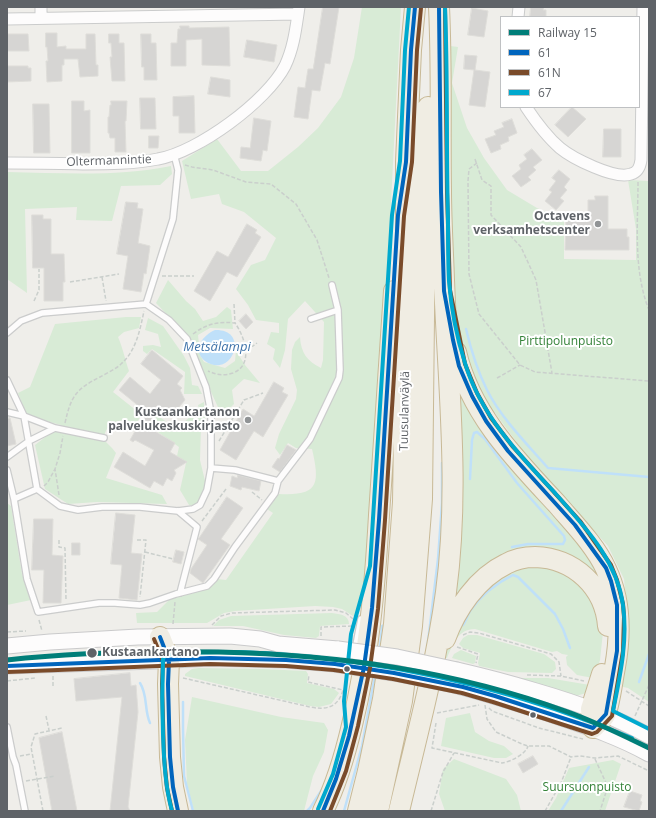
<!DOCTYPE html>
<html>
<head>
<meta charset="utf-8">
<style>
  body { margin:0 }
  #map { position:relative; width:656px; height:818px; overflow:hidden; background:#efeeea; font-family:"Open Sans",sans-serif }
  canvas { display:block }
  .frame { position:absolute; inset:0; border:8px solid #5f6368; pointer-events:none }
  .legend { position:absolute; left:500px; top:16px; width:140px; height:92px; box-sizing:border-box; background:#fff; border:1px solid #bfc1c3; margin:0; padding:5px 7px; list-style:none; font-size:12px; color:#5f6368 }
  .legend li { display:flex; align-items:center; gap:8px; height:20px }
  .legend b { width:20px; border:1px solid #bfc1c3 }
</style>
</head>
<body>
<div id="map">
<canvas width="656" height="818"></canvas>
<div class="frame"></div>
<ul class="legend">
<li><b style="height:5px;background:#007e79"></b>Railway 15</li>
<li><b style="height:5px;background:#0065bd"></b>61</li>
<li><b style="height:5px;background:#7a4b2a"></b>61N</li>
<li><b style="height:5px;background:#00a9ce"></b>67</li>
</ul>
</div>
<script>
const ctx = document.querySelector('canvas').getContext('2d');
ctx.lineJoin = 'round';
function paint(path, color) {
  ctx.fillStyle = color;
  ctx.fill(path, 'evenodd');
}
function strokePath(path, color, width, dash) {
  ctx.strokeStyle = color;
  ctx.lineWidth = width;
  ctx.lineCap = dash ? 'butt' : 'round';
  ctx.setLineDash(dash || []);
  ctx.stroke(path);
}
function write(font, color, halo, rows, align = 'center') {
  ctx.font = font + ' "Open Sans",sans-serif';
  ctx.lineWidth = 4;
  ctx.setLineDash([]);
  ctx.textBaseline = 'middle';
  ctx.strokeStyle = halo;
  ctx.fillStyle = color;
  for (const [text, x, y, turn = 0] of rows) {
    ctx.save();
    ctx.translate(x, y);
    ctx.rotate((+turn || 0) * Math.PI / 180);
    ctx.textAlign = isNaN(turn) ? turn : align;
    if (halo) ctx.strokeText(text, 0, 0);
    ctx.fillText(text, 0, 0);
    ctx.restore();
  }
}
paint(new Path2D(`
  M362 7H401L378 457 370 562 356 618 342 609 333 607 315 606 235 611 224 613 207 623H137L136 613 157 612 170 599 204 590 213 585 217 579 226 580 273 513 267 509 279 494C319 496 320 484 312 449L296 448 288 443 280 455 275 448 279 434 296 399 297 390 291 369 292 350 295 342 300 337C301 353 307 361 321 368L323 360 324 322 305 301 288 319 285 350 280 368 273 359 275 349 267 344 271 332 279 333V323L256 320 248 305 236 289 251 265 265 260 276 238 244 212 222 204 219 194 191 199 182 161 217 139 241 171H268L298 147 318 128 341 97 354 58Z
  M443 45 458 47 452 83 467 128 484 158 507 190 537 208 564 220V259L636 260V229L628 180 648 181 649 218V702L628 688 619 686 628 619 624 579 608 546 532 463 495 413 487 411 462 356 455 318Z
  M171 166 172 174 160 185 121 186 112 221 76 220 77 207 25 209 27 293 7 279V172C62 173 117 177 171 166Z
  M168 280 186 301 195 309 203 321 216 317 227 307 231 310 233 329 210 328 198 335 200 355 204 362 225 368 235 361 236 351 245 365 260 383 244 379 232 390 234 404 222 416 202 372 191 340 156 303Z
  M126 317H141L139 328 124 332 118 337C123 348 125 360 129 371L113 392 142 415 134 426C131 424 128 422 125 421 118 419 108 425 105 433 104 436 105 439 106 442L112 448 116 453 106 478 162 495 167 504 97 502 68 504 45 489 35 445 61 425 27 416 18 393 30 387 55 324Z
  M148 318 163 326 184 356 190 368 192 385 198 386 202 394H184L185 372 152 349 147 354 143 351V346L153 345 161 347 158 334 145 330Z
  M452 376 602 573 601 590 520 554 445 622Z
  M204 402 205 416 204 425 201 426 200 460 206 485 198 505H189L180 490 186 463 177 456 179 447 148 425 157 415 168 423 171 421 183 423 199 409 198 405Z
  M7 503 11 506 22 574 31 600 7 605Z
  M550 565 586 586 603 632 600 660 596 672 593 678 577 675 567 665 566 657 568 655 562 654 557 651 552 652 475 629C458 629 453 644 447 658L442 657 470 602 514 567Z
  M332 613C340 614 349 615 349 624L320 626 319 636 316 638 284 635 243 626H213L219 620 231 616Z
  M468 635H477L544 654 555 662 556 669 552 673 508 672 479 666 478 663 480 653 463 648 459 644 463 638Z
  M461 650 476 656 475 663 473 664 452 658 454 654Z
  M199 668 262 669 306 671 308 674 307 683 334 689 339 693 331 704 319 707 310 706 185 676V674L192 669Z
  M516 678H548L590 685 586 693 576 696Z
  M192 697 281 717 324 723 328 730 324 752 313 776 304 811H194L187 784 185 740Z
  M470 713 475 732 489 741 504 746 513 754 506 758H494L441 746 446 718Z
  M454 759 506 779 517 795 521 811H445L439 794 443 769Z
  M613 760 621 764 605 811H548L556 798 569 768Z`), '#d8ebd6');
paint(new Path2D(`
  M215 330C251 329 232 380 205 361 191 350 203 335 215 330Z`), '#bfe0f9');
strokePath(new Path2D(`
  M466 329C471 350 477 370 487 390 501 418 527 444 548 468L649 477
  M470 479 472 440 474 433 477 432 485 439 517 483 564 536 565 540 563 544H528L512 547
  M463 625C466 621 467 616 470 611 482 594 495 584 513 575L518 577 555 614 563 629 570 648
  M380 649 382 626 384 625
  M427 650 438 559 442 503V463
  M639 682 649 654
  M140 683C148 695 144 710 150 723
  M183 702V728L184 776 193 811
  M307 811 310 808 323 788
  M344 811 362 746 375 675
  M561 811 589 767`), '#bfe0f9', 2.5);
const building = new Path2D(`
  M323 7H339L330 64 325 63 320 91 312 90 308 119 294 117 298 87 305 88 308 69H313Z
  M531 7H544L543 10H546V17H530Z
  M472 8 488 11 484 37 468 35Z
  M180 26H189V28L229 27 230 66 202 65V39L186 40V66H171V43H177L178 29H180Z
  M46 33H57V47L66 46V49H86V34H95L96 65H98V76L80 77 78 59H64V65H62V81L47 82 46 61H48L47 47H46Z
  M7 34H28L29 51H7Z
  M109 34H119V43H124L125 81H112L110 57H112L111 43H109Z
  M141 34H151V43H156L157 80H144V67H142Z
  M247 40 277 45 274 62 244 57Z
  M465 55 477 56 475 70 490 72 485 107 469 105 474 70 464 69Z
  M7 66H28V68H31V81L7 82Z
  M211 77 230 80V97L208 94Z
  M194 96 195 133H179V116H173V97Z
  M140 98H155L156 129H141Z
  M72 101H84V111L90 110V153H72Z
  M111 101H127L126 121H125L126 152H115V138H110L109 133H108V117H109L110 105H111Z
  M33 104H49L50 153H34Z
  M572 107 586 119 568 137 555 125Z
  M254 118 271 121 267 151 263 150 261 161 240 158 241 147 250 148Z
  M512 119 517 133 508 137 509 141 500 145 501 149 491 153 485 139 496 135 494 131 504 127 502 123Z
  M604 129H621V157H603Z
  M149 136H159L158 148H149Z
  M532 149 542 160 533 167 536 170 528 177 531 180 521 187 512 176 521 169 519 165 527 159 524 155Z
  M559 170 570 179 564 187 567 190 560 198 564 201 556 210 545 201 552 192 549 190 556 181 552 178Z
  M595 196H608V229H627V237H629V250H565L566 219H588V200H595Z
  M126 202 138 203 137 208 143 209 138 243 150 246 146 274 144 273 141 292 123 289 128 256 117 254Z
  M32 215H43V219H51V254H64L65 282H63V301H44V268H33Z
  M247 224 257 230 255 233 261 237 237 277 227 272 210 301 194 291 217 251 228 257Z
  M246 314 253 322 246 329 239 321Z
  M152 350 183 376 177 384 182 388 180 390 185 400 174 413 170 409 164 416 158 412 146 426 175 443 170 452 187 462 174 470 176 473 172 481 167 478 163 486 154 481 150 488 114 467 123 452 145 466 154 450 135 440 133 442 130 440 146 412 119 390 130 377 150 394 161 380 141 364Z
  M274 382 284 388 282 392 288 395 263 437 254 431 236 460 220 450 243 409 254 416Z
  M10 418 16 444 7 446V419Z
  M287 445 296 450 280 472 272 467 278 458 279 459Z
  M238 475 261 481 259 491 242 487 241 490 230 486 232 476 237 478Z
  M227 497 243 508 221 539 230 545 203 583 190 573 191 569 207 545 198 539 199 538Z
  M116 513 135 515 131 553 142 554 137 600 119 598 122 565 111 564Z
  M34 519H53L52 555 63 556 61 603H43L44 570H32Z
  M72 543H80V555H72Z
  M176 550 184 552 181 564 173 562Z
  M130 673 131 686 136 685 138 712 128 807 130 811H110L122 697 76 701 74 679Z
  M62 732 77 811H52L39 738Z
  M533 756 538 764 523 773 518 764Z
  M630 791 642 795 640 801 642 802 639 811 624 807Z`);
paint(building, '#d6d5d3');
strokePath(building, '#deddd9', 1);
const service = new Path2D(`
  M146 304 173 219 178 170 174 154
  M311 319 338 310
  M7 333 21 321 42 313 146 304 169 320 187 339 206 387 211 413V468L207 490 200 505 193 509 178 511 140 507H102L78 510 60 506 37 489
  M7 380 24 416 37 489 14 499 27 579 38 612 99 603H115L140 605 150 603 176 594 207 586 214 579 235 547 275 493 278 481 310 439 339 378 340 370 338 310 332 285
  M7 412 24 416 55 428
  M7 457 29 441 55 428 104 438
  M211 468 235 470 278 481
  M7 470 14 499
  M178 511 197 527 180 593
  M355 650 361 619
  M7 727 13 757 16 765 25 811`);
const minor = new Path2D(`
  M518 17 519 7
  M41 18V7
  M7 19 298 14
  M526 107C536 122 546 136 560 148 572 158 615 180 631 174 638 172 640 167 641 160L643 7
  M7 163C32 163 58 163 83 164 108 164 133 164 158 159 198 152 267 101 285 66 294 47 296 27 299 7`);
const secondary = new Path2D(`
  M7 646 50 642 138 637 230 636 260 639 278 644 338 649
  M7 666 155 661 210 658 286 660 335 664
  M457 670C483 676 510 683 536 691 577 703 611 715 649 736
  M454 685C486 693 516 703 547 713 582 725 617 736 649 754`);
const motorway = new Path2D(`
  M456 352C470 413 515 459 557 504 574 524 595 545 606 569 621 600 621 634 615 667 613 676 609 709 605 715 602 720 597 724 593 728
  M160 637 169 660 168 684 170 757 173 787 178 811
  M445 639C456 609 477 578 506 564 515 559 525 557 535 557 574 558 605 587 608 626
  M593 728 591 709 602 674
  M323 811C337 783 345 755 352 725 369 656 375 586 379 515 384 440 389 366 394 291
  M358 811 368 771 383 699 394 624 403 502 406 306V162L411 50 415 7
  M378 811 402 701 412 626 422 499 426 135 428 107
  M399 811C416 739 436 666 446 592 460 488 448 384 444 280 443 250 441 220 441 190 440 129 442 68 439 7`);
strokePath(service, '#cbcccc', 8);
strokePath(minor, '#cbcccc', 13);
strokePath(secondary, '#cacacb', 17);
strokePath(motorway, '#c8b996', 22);
strokePath(new Path2D(`
  M475 159 482 180 491 186V215L521 247 536 280 552 373
  M477 163 469 169 468 181 469 274 479 314 520 365 535 372 649 381
  M185 165 192 167 213 170 246 182 271 184 296 204 317 240 329 278
  M638 182C638 224 633 270 649 310
  M162 276H194
  M102 277 106 301
  M70 282 119 274
  M34 301 39 290V269
  M234 304 235 323
  M193 334C206 324 219 321 235 323 245 337 254 365 233 373 224 376 217 375 208 371
  M245 348 253 346 257 343
  M497 378 520 365
  M65 423C71 396 76 389 100 377 107 373 116 369 121 364 136 351 140 330 144 311
  M219 441 244 400 263 393
  M44 486 48 482 55 469
  M252 492 262 500
  M59 495 55 469 60 453 63 436
  M202 521 226 489
  M59 540V547L65 548 66 600
  M137 540H146L140 597
  M145 552 173 559
  M39 620 42 631
  M173 624 175 602
  M212 625 221 616 232 613 335 610 346 613 353 619
  M7 632 26 631
  M463 635 470 632 479 633 551 654 559 662 561 676
  M321 636V627L353 626
  M457 647 478 654 476 663
  M527 675 561 676 584 681
  M53 676V687
  M183 678 310 707C326 710 338 708 343 690L308 682 309 675
  M7 681 35 678
  M626 691 649 706
  M485 705 487 719 496 732 522 744 528 746H549L571 757 580 756 595 758 618 756 649 771
  M489 708 492 711 539 728 583 739
  M437 713 479 705
  M46 716 49 730
  M635 716 649 685
  M436 723 432 748 502 763C510 762 526 754 528 746
  M20 756 32 754
  M595 759 607 785V789L600 811
  M26 781 55 776
  M43 811 31 747 35 734 62 728
  M431 811 443 772 454 753
  M545 811 561 783 571 757`), '#cacfcc', 1.5, [4, 2]);
strokePath(service, '#fdfcfc', 5.5);
strokePath(minor, '#fdfcfc', 11);
strokePath(secondary, '#fdfcfc', 15);
strokePath(motorway, '#f0ede3', 20);
const secondaryBridge = new Path2D(`
  M338 649 397 657 457 670
  M335 664 394 673 454 685`);
strokePath(secondaryBridge, '#cacacb', 17, []);
strokePath(secondaryBridge, '#fdfcfc', 15);
strokePath(new Path2D(`
  M160 637 169 660 168 684 170 757 173 787 178 811
  M7 666 210 658 286 660 335 664 394 673 463 687 495 696 593 728 606 714 617 651V605L611 581 606 568 575 525 508 451 486 421 472 396 459 366 453 340 444 291 441 192 439 7
  M323 811 336 779 349 736 364 667 372 608 379 520 398 215 406 162 411 50 415 7`), '#0065bd', 4);
strokePath(new Path2D(`
  M154 639 163 661 162 684 164 757 167 788 172 811
  M7 672 210 664 286 666 334 670 393 679 462 693 493 702 592 734 597 732 612 716 623 651 624 617 623 604 617 580 611 565 580 521 513 447 491 418 477 393 465 364 450 290 447 192 445 7
  M330 811 346 771 358 726 370 668 378 609 385 520 404 216 412 162 417 50 421 8`), '#7a4b2a', 4);
strokePath(new Path2D(`
  M445 7C448 78 446 149 448 220 448 240 448 261 449 281 451 307 457 338 465 363 480 414 519 455 555 493 584 526 617 560 623 605 628 641 620 676 613 711L649 729
  M318 809 333 774 346 727 344 701 351 634 370 566 392 215 400 161 405 50 409 7
  M172 811C165 786 164 760 163 734 162 709 162 684 163 659L165 656 168 654C216 650 265 652 313 657 427 669 527 695 632 738`), '#00a9ce', 4);
strokePath(new Path2D(`
  M7 660C77 652 147 651 218 652 339 655 453 670 568 712 596 722 622 735 649 748`), '#007e79', 5);
for (const [x, y, r, color] of [
  [598,224,4,"#919496"],
  [248,420,4,"#919496"],
  [92,653,5.5,"#5f6368"],
  [347,669,3.5,"#5f6368"],
  [533,715,3.5,"#5f6368"]
]) {
  const dot = new Path2D();
  dot.arc(x, y, r, 0, 2 * Math.PI);
  ctx.fillStyle = color;
  ctx.fill(dot);
  strokePath(dot, '#fff', 1.5);
}
write('12px', '#5f6368', '#fff', [
  ["Oltermannintie",109,161,-2],
  ["Tuusulanväylä",405,411,-89]
]);
write('bold 12px', '#5f6368', '#fff', [
  ["Octavens",590,217],
  ["verksamhetscenter",590,231],
  ["Kustaankartanon",240,413],
  ["palvelukeskuskirjasto",240,427]
], 'right');
write('12px', '#348238', '#fff', [
  ["Pirttipolunpuisto",566,342],
  ["Suursuonpuisto",587,788]
]);
write('bold 12px', '#5f6368', '#fff', [
  ["Kustaankartano",102,653]
], 'left');
write('italic 13px', '#4174aa', '#fff', [
  ["Metsälampi",217,347]
]);
</script>
</body>
</html>
